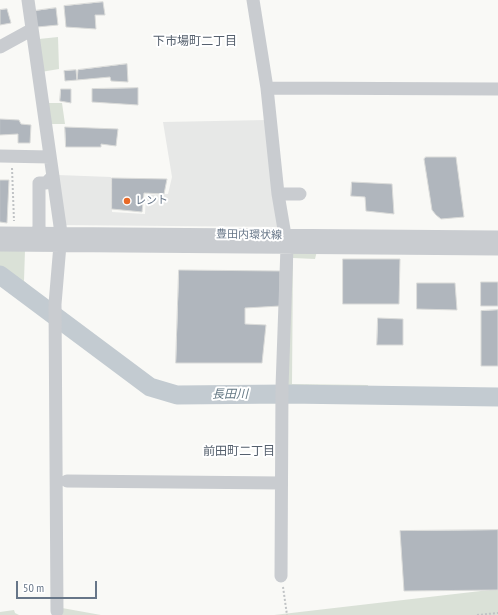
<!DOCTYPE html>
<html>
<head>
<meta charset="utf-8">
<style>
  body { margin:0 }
  #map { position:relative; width:498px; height:615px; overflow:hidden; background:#f9f9f6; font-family:"PT Sans Narrow",sans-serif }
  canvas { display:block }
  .scale { position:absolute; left:16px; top:581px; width:81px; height:18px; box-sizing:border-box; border:2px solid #677688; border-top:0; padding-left:5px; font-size:12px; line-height:14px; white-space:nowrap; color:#677688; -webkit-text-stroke:3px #fff; paint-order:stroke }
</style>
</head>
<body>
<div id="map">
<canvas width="498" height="615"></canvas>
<div class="scale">50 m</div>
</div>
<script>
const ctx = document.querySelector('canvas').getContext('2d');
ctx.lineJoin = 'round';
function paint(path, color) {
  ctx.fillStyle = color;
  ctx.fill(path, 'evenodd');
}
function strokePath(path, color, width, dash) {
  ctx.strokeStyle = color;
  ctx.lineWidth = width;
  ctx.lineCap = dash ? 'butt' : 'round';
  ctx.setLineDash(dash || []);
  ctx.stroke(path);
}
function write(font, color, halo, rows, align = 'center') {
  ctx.font = font + ' "PT Sans Narrow","Noto Sans JP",sans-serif';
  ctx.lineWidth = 4;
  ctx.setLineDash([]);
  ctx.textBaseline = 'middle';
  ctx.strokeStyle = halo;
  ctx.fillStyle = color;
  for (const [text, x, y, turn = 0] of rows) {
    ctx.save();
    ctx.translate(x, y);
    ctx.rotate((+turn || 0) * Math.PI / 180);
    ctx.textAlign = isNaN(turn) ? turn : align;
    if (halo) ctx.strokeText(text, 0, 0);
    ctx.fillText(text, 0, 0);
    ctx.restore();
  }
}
paint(new Path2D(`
  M267 120 281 227 62 225 58 175 111 177 112 212 145 214 146 195 168 194 172 177 163 122Z`), '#e7e8e7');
paint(new Path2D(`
  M58 37 59 69 41 72 39 39Z
  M48 103H62L65 124H50Z
  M25 250 24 281 54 307 52 319 0 280V251Z
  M291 251H317L315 259 293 258 292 384 368 385 367 391 285 389Z
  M498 589V615H271H274Z
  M62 608 101 615H57Z
  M14 610 15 613 19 615H0V612Z`), '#dae1d7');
strokePath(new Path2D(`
  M0 275 150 387 177 395 287 394 498 397`), '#c3cbd1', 19);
const building = new Path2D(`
  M103 2 105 15H95L96 29 66 27 64 6Z
  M56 8 58 25 37 27 34 11Z
  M7 9 11 23 0 25V10Z
  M127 64 128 82 111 81 110 77 77 80 78 70Z
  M76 70 77 80 65 81 64 71Z
  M138 88V105L92 102V89Z
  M61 89H71V103L60 101Z
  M0 119 19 120 21 124 31 125 30 143H18V134L0 135Z
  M65 127 118 129 116 146 101 144V147H66Z
  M426 157H456L464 217 441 219 436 215 432 210 424 159Z
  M112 178 167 179 164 194 144 193 142 212 112 209Z
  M0 180H9L7 223 0 222Z
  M352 182 392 184 394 214 366 211 365 197 351 196Z
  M343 259H400L399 304H343Z
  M179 270 280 271V306L245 308V324L266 325 262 363H176Z
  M481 282H498V306H481Z
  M417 283H455L457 310 417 309Z
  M498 310V366H481V311Z
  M378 318 403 319V345H377Z
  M498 530V590L404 591 400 531Z`);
paint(building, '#b0b6bd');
strokePath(building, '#dadbd9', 1);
strokePath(new Path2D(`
  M12 168 14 221
  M283 587 287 615
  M477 615 498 613`), '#c0c3c5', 2, [2, 2]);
strokePath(new Path2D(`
  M28 0 61 233 55 304 57 611
  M253 0 267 88 278 194 287 247 282 387 281 576
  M0 47 31 30
  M267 88 498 89
  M0 156 50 157
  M278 194H300
  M0 233 498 237
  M39 233V183H46L52 177
  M0 245 498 249
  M67 481 281 483`), '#c9ccd0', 13);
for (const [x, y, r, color] of [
  [127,201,4,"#e86927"]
]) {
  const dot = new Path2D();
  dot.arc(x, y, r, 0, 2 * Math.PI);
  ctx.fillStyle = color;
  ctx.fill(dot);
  strokePath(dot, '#fff', 1.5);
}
write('11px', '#677688', '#fff', [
  ["レント",135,201]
], 'left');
write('11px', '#677688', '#fff', [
  ["豊田内環状線",249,235,1]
]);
write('12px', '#55606d', '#fff', [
  ["下市場町二丁目",195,42],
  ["前田町二丁目",239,452]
]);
write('italic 12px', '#637783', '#fff', [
  ["長田川",230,395]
]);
</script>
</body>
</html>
